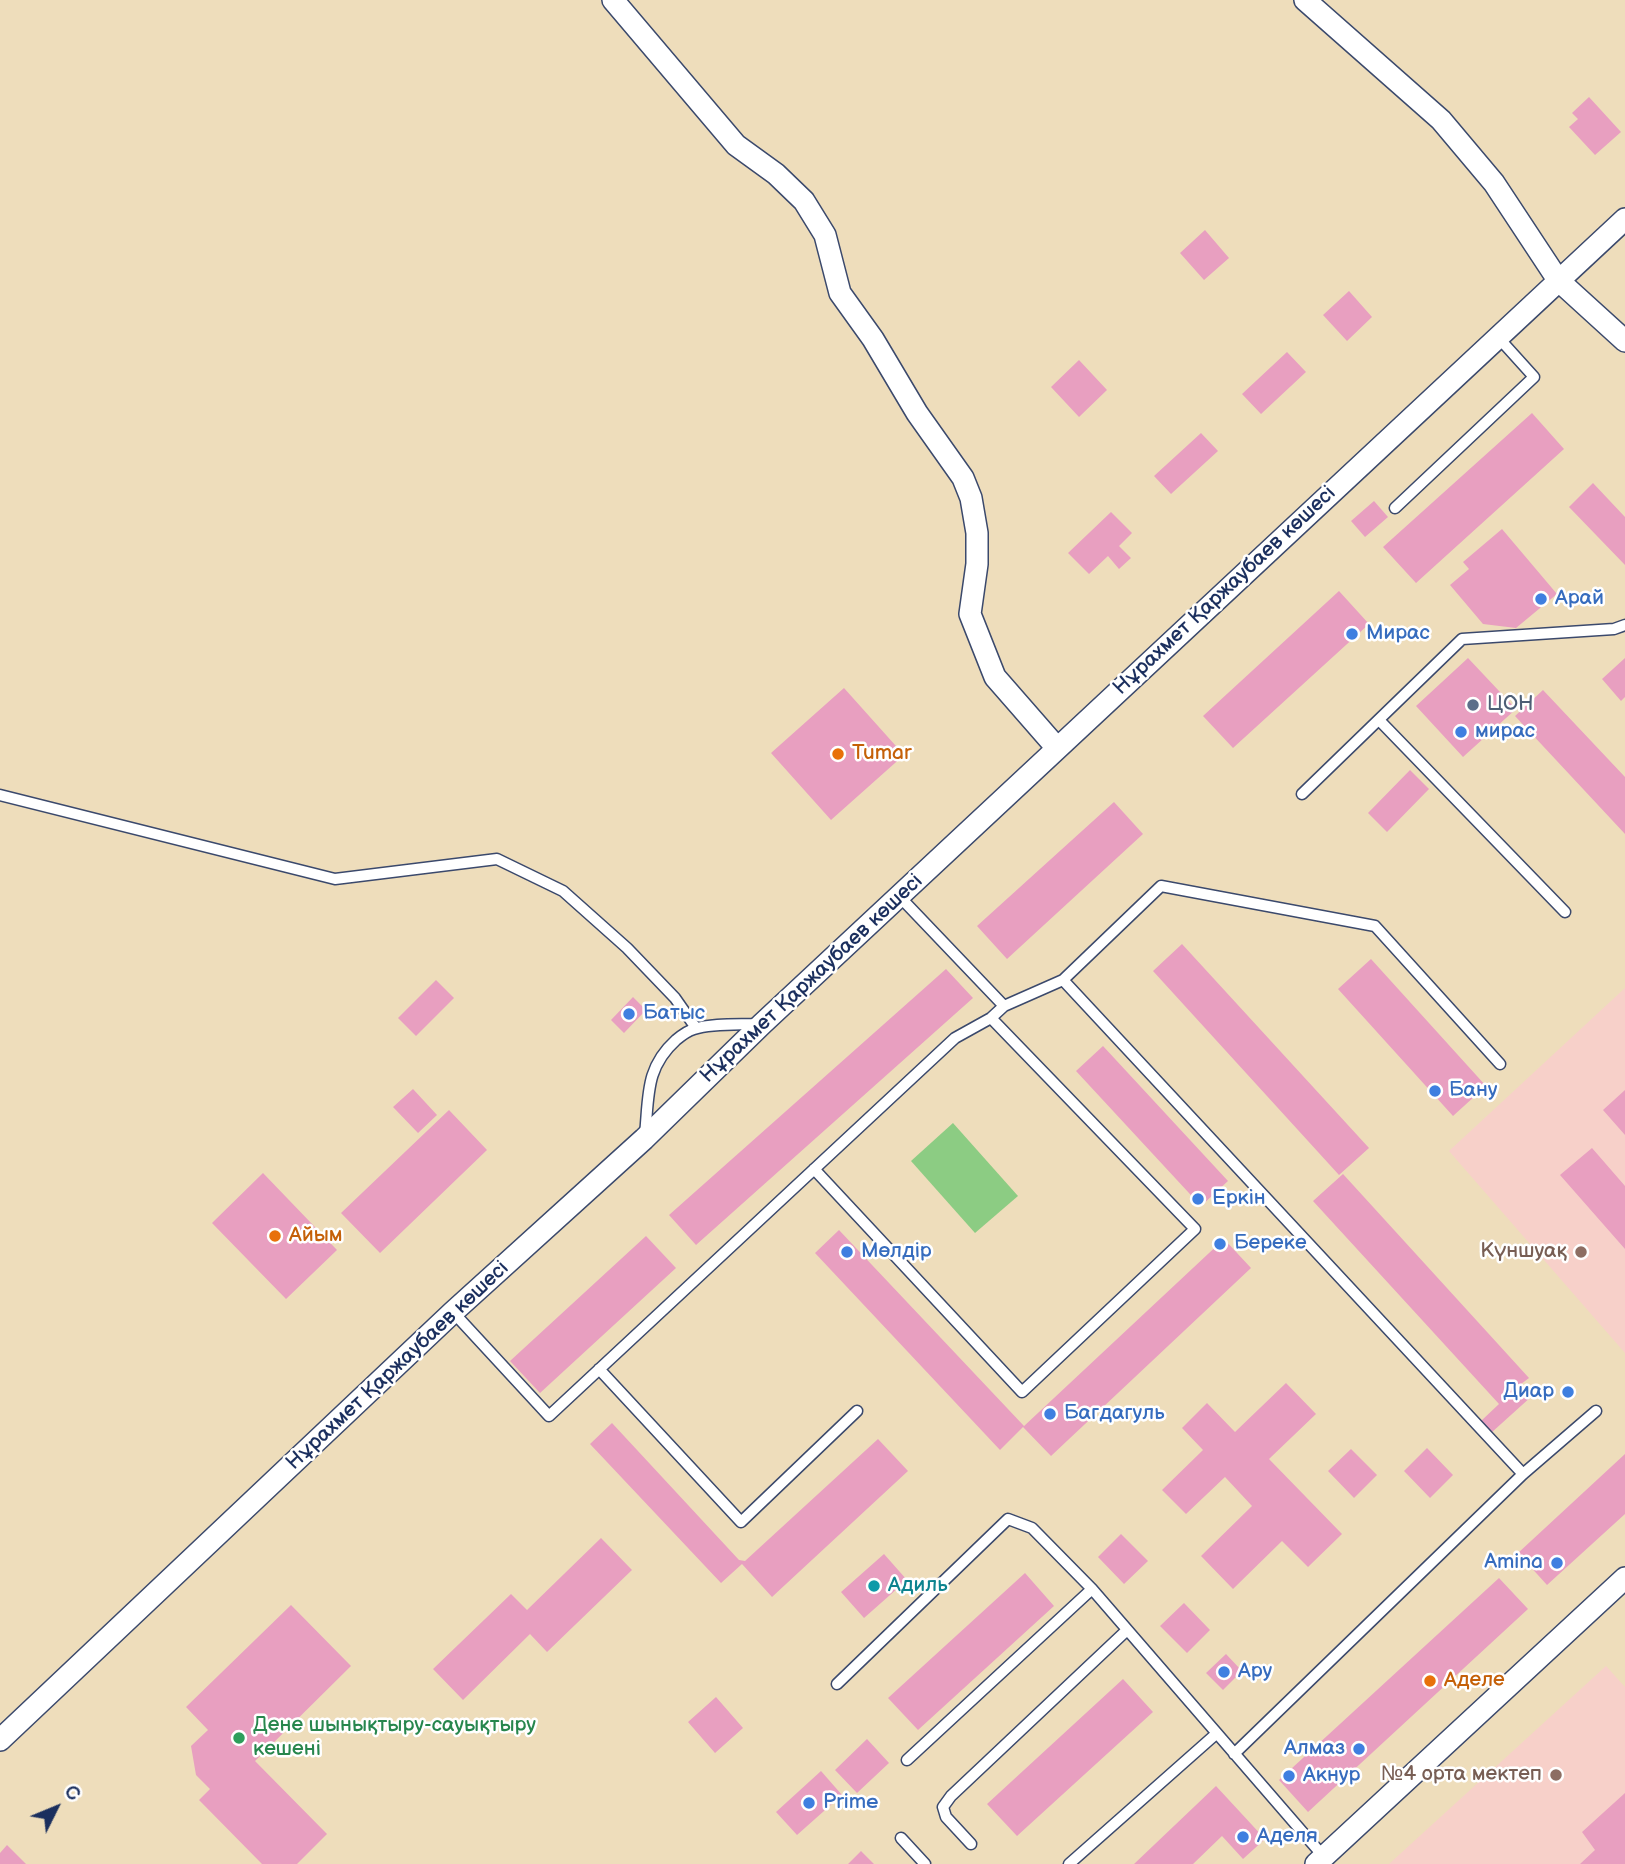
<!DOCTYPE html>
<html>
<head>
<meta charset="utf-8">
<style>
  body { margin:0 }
  #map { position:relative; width:1625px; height:1864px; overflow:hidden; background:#edb; font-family:"Balsamiq Sans",sans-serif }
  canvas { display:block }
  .north { position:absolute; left:21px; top:1773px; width:70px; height:70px; -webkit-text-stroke:5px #fff; paint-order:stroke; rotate:47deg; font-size:19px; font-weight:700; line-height:28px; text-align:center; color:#1b2f5e }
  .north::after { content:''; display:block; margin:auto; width:24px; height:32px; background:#1b2f5e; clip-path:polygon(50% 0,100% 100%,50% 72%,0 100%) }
</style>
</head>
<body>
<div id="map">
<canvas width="1625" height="1864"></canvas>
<div class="north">С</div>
</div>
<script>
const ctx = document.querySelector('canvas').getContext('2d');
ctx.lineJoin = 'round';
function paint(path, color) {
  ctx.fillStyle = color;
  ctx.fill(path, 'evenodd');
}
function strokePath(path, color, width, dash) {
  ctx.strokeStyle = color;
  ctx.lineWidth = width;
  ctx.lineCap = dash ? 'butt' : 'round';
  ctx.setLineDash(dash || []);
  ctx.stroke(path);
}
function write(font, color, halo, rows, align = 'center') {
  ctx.font = font + ' "Balsamiq Sans",sans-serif';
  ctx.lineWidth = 5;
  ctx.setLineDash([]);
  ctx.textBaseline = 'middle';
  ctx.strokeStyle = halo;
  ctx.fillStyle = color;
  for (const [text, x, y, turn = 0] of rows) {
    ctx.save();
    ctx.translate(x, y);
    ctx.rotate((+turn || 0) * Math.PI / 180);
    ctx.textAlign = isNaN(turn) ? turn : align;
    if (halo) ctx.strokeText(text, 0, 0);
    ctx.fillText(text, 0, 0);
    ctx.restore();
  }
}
paint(new Path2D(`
  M1625 988V1353L1449 1151Z
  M1606 1666 1625 1687V1864H1389Z`), '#f7d0c9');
paint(new Path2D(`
  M953 1123 1018 1196 975 1233 911 1161Z`), '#8ccc83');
paint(new Path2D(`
  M1589 97 1621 132 1595 155 1569 127 1578 119 1572 113Z
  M1205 230 1229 258 1204 280 1180 253Z
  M1349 291 1372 317 1347 341 1323 315Z
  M1287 352 1306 372 1261 414 1242 394Z
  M1079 360 1107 390 1079 417 1051 387Z
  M1532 413 1564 449 1416 583 1383 547Z
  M1201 433 1218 451 1171 494 1154 476Z
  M1593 483 1625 517V565L1569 507Z
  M1374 501 1388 517 1365 537 1351 521Z
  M1111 512 1132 533 1119 546 1131 558 1119 569 1108 556 1089 574 1068 553Z
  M1502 529 1557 594 1516 628 1483 624 1450 585 1469 569 1463 562Z
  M1339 591 1369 624 1233 748 1203 716Z
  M1468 658 1516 709 1463 757 1416 706Z
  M1625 658V697L1621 701 1602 679Z
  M844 688 904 755 831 820 771 753Z
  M1543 690 1625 777V834L1515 716Z
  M1410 770 1429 789 1387 832 1368 813Z
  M1114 802 1143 834 1007 959 977 926Z
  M1182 944 1369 1148 1339 1175 1153 971Z
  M1371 959 1486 1086 1453 1116 1338 989Z
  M946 969 973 998 696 1245 669 1215Z
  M436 980 454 998 416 1036 398 1018Z
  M633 997 646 1010 624 1033 611 1020Z
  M1103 1046 1228 1181 1201 1206 1076 1071Z
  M413 1089 437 1115 418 1133 393 1107Z
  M1625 1090V1135L1603 1110Z
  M449 1110 487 1150 380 1253 341 1213Z
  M1592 1148 1625 1186V1249L1560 1175Z
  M263 1173 337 1250 286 1299 212 1223Z
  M1343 1174 1529 1378 1521 1384 1532 1396 1491 1433 1481 1421 1499 1404 1313 1201Z
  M839 1230 1024 1426 1000 1450 815 1253Z
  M646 1236 676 1268 540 1393 510 1361Z
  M1224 1239 1251 1268 1051 1456 1023 1427Z
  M1286 1383 1316 1414 1269 1459 1342 1534 1308 1567 1282 1541 1233 1589 1201 1556 1252 1506 1225 1477 1186 1514 1162 1490 1203 1450 1182 1428 1207 1403 1235 1432Z
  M612 1423 739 1560 745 1561 878 1439 908 1471 772 1597 742 1564 721 1583 590 1444Z
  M1427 1448 1453 1475 1430 1498 1404 1471Z
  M1351 1449 1377 1475 1354 1498 1328 1471Z
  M1625 1454V1514L1547 1585 1518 1553Z
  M1121 1534 1148 1561 1124 1584 1098 1557Z
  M601 1538 632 1570 547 1652 530 1634 463 1700 433 1669 511 1594 527 1610Z
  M884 1554 907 1580 864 1618 841 1592Z
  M1025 1573 1054 1606 918 1730 888 1698Z
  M1499 1578 1528 1609 1308 1812 1279 1780Z
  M1184 1603 1210 1630 1187 1653 1160 1626Z
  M291 1605 351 1666 255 1761 327 1834 297 1864H262L199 1800 210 1789 196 1775 191 1746 208 1730 186 1707Z
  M1226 1654 1242 1671 1223 1690 1206 1673Z
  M1123 1679 1153 1712 1017 1836 987 1804Z
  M716 1697 743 1728 715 1753 688 1722Z
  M867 1739 889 1763 857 1793 835 1770Z
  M821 1771 842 1795 797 1835 776 1812Z
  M1216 1786 1265 1839 1243 1859 1222 1836 1193 1864H1134Z
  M1625 1793V1864H1580L1595 1850 1582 1832Z
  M7 1845 26 1864H0V1853Z
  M861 1851 874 1864H848Z`), '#e89fc0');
const service = new Path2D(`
  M1395 508 1534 377 1497 336
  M1379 720 1565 912
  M1302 794 1462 639 1614 629 1625 625
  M0 795 335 879 497 859 563 891 627 948 675 998 696 1028
  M1063 980 1523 1474
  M1004 1006 1063 980 1161 886 1375 926 1500 1064
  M645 1135C649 1096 645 1068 676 1040 682 1035 687 1031 694 1029 714 1023 739 1025 759 1024
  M814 1169 1022 1392 1195 1229 991 1018
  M453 1312 549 1416 955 1038 991 1018 1004 1006 899 896
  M599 1369 741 1522 857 1411
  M837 1684 1008 1519 1032 1528 1092 1589 1324 1857
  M1234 1754 1523 1474 1596 1411
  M907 1760 1092 1589
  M901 1838 925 1864
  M971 1844 946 1817 943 1807 951 1796 1126 1631
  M1069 1864 1216 1734`);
const minor = new Path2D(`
  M613 0 736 145 776 174 804 201 825 235 840 293 873 339 917 413 963 478 971 498 977 533V564L970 614 995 677 1057 748
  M1305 0 1441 120 1494 183 1558 280 1625 341
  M0 1740 453 1312 644 1139 762 1024 1625 219
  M1316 1864 1625 1578`);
strokePath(service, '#3b496c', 13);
strokePath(minor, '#3b496c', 24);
strokePath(service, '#fff', 10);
strokePath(minor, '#fff', 21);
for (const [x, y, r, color] of [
  [1541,599,7,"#3f7fe0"],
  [1352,634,7,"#3f7fe0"],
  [1473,705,7,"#5c6f8a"],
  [1461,732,7,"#3f7fe0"],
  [838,754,7,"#e8710a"],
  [629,1014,7,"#3f7fe0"],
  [1435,1091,7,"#3f7fe0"],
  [1198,1199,7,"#3f7fe0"],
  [275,1236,7,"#e8710a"],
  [1220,1244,7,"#3f7fe0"],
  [847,1252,7,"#3f7fe0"],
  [1581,1252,7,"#8d6e63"],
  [1568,1392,7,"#3f7fe0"],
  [1050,1414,7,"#3f7fe0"],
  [1557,1563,7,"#3f7fe0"],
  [874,1586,7,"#0f9aa8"],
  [1224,1672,7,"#3f7fe0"],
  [1430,1681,7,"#e8710a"],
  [239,1738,7,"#2e9e5b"],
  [1359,1749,7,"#3f7fe0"],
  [1556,1775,7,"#8d6e63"],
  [1289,1776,7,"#3f7fe0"],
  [809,1803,7,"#3f7fe0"],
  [1243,1837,7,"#3f7fe0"]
]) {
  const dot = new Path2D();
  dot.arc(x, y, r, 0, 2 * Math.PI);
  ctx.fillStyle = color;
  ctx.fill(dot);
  strokePath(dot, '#fff', 2.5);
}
write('21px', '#1b2f5e', '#fff', [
  ["Нұрахмет Қаржаубаев көшесі",1225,591,-43],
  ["Нұрахмет Қаржаубаев көшесі",812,979,-43],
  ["Нұрахмет Қаржаубаев көшесі",398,1366,-43]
]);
write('21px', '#366cbe', '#fff', [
  ["Арай",1555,599],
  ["Мирас",1366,634],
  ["мирас",1475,732],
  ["Батыс",643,1014],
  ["Бану",1449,1091],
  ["Еркін",1212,1199],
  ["Береке",1234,1244],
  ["Мөлдір",861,1252],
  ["Диар",1554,1392,"right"],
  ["Багдагуль",1064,1414],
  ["Amina",1543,1563,"right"],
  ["Ару",1238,1672],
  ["Алмаз",1345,1749,"right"],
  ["Акнур",1303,1776],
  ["Prime",823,1803],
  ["Аделя",1257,1837]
], 'left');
write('21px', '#4e5e75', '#fff', [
  ["ЦОН",1487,705]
], 'left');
write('21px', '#c56008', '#fff', [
  ["Tumar",852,754],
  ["Айым",289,1236],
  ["Аделе",1444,1681]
], 'left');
write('21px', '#785e54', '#fff', [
  ["Күншуақ",1567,1252],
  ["№4 орта мектеп",1542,1775]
], 'right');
write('21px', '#0d838f', '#fff', [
  ["Адиль",888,1586]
], 'left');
write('21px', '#27864d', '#fff', [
  ["Дене шынықтыру-сауықтыру",253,1726],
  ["кешені",253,1750]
], 'left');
</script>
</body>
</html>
